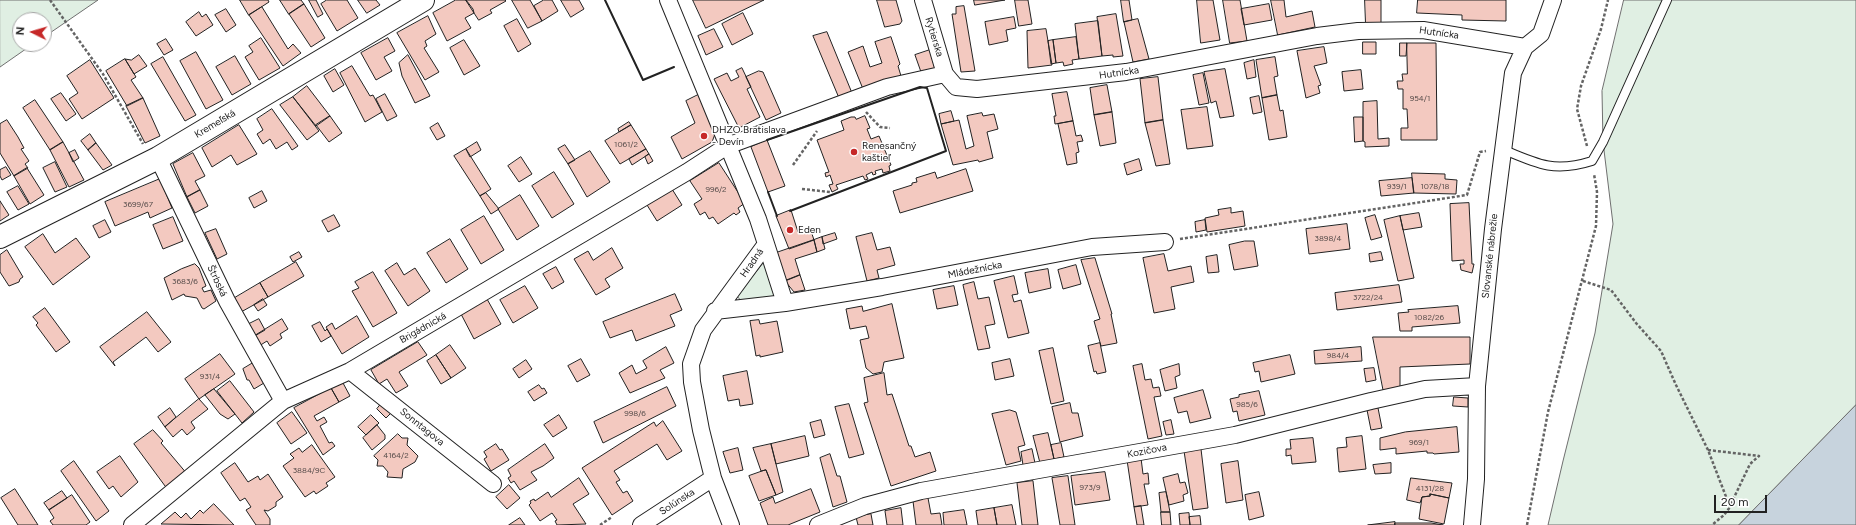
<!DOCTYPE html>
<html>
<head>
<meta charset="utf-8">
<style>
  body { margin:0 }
  #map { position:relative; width:1856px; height:525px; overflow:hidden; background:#fff; font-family:Figtree,sans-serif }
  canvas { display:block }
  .north { position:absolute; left:12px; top:12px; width:40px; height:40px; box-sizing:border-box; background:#fff; border:1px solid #a7a7a7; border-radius:50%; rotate:275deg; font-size:11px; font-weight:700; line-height:16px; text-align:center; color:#222 }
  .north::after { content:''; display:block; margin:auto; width:14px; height:18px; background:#c62828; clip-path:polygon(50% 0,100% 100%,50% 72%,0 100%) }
  .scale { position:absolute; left:1714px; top:495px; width:53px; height:18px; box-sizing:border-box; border:2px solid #222; border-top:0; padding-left:5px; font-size:12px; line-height:14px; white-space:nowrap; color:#222; -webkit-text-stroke:3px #fff; paint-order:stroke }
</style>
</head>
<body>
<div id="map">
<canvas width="1856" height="525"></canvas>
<div class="north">N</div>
<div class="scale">20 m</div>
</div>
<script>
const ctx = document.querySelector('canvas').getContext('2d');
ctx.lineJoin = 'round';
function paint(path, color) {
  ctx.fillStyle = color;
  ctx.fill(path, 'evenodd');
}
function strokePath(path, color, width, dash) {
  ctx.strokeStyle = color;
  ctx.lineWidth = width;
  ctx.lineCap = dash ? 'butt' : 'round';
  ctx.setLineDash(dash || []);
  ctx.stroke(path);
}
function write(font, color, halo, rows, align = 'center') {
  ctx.font = font + ' Figtree,sans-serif';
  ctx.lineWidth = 3;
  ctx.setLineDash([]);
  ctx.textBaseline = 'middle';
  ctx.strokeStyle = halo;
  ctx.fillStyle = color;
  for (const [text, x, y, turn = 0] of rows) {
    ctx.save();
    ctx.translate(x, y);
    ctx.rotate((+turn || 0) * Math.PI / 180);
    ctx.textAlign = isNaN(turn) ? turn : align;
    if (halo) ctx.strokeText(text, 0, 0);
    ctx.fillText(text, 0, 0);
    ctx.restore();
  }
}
const green = new Path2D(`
  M0 0H98L44 37V20H20V44H33L0 67Z
  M1624 0H1856V405L1739 525H1548L1563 461 1595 333 1613 224 1603 142 1602 91Z
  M766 260 780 299 742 302 737 296Z`);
paint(green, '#e0efe3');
strokePath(green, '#6f6f6f', 1);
const water = new Path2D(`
  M1856 405V525H1739Z`);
paint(water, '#c7d3dd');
strokePath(water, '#6f6f6f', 1);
const building = new Path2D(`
  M240 0H268L269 2 249 15Z
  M280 0H301L304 4 289 14Z
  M309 0H316L323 14 318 17Z
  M327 0H347L358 18 337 31 321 4Z
  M358 0H376L380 5 367 13Z
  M456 0H466L473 9 474 13 465 18 471 28 447 41 433 13Z
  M466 0H505L506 1 490 10 492 13 479 20Z
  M512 0H530L542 21 528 28Z
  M544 0H552L558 11 542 21 534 6Z
  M561 0H579L584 9 571 17Z
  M693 0H764L706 28Z
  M877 0H896L902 21 900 24 885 27Z
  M974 0H1005L975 5Z
  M1015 0H1028L1032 24 1019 26Z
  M1121 0H1129L1132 20 1124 22Z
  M1197 0H1213L1220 40 1201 43Z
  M1223 0H1240L1247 41 1230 43Z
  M1271 0H1284L1286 17 1312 11 1315 27 1278 35Z
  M1365 0H1381V25H1366Z
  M1418 0H1506V21L1462 20V15L1417 13Z
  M304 4 325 38 311 47 289 14Z
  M1269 4 1272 20 1244 25 1241 9Z
  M964 6 975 71 961 72 952 14H956V7Z
  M262 7 288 49 293 44 301 53 283 66 249 15Z
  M226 9 236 25 226 32 215 15Z
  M199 12 202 17 206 14 213 25 196 36 186 22Z
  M743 13 753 34 732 45 722 24Z
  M1116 14 1123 56 1113 57V55L1102 56 1097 17Z
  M428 16 436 34 425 41 427 46 424 48 439 72 425 80 397 33Z
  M1014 17 1016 28 1006 30 1008 41 989 45 985 22Z
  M517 19 531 44 518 52 504 26Z
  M1138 19 1149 59 1133 62 1124 22Z
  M1098 21 1102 56 1079 59 1075 24Z
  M714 29 723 47 706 55 698 36Z
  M1046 29 1052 65 1028 68 1027 31Z
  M827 32 852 93 839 98 813 36Z
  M891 37 900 64 898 66 901 76 863 89 848 52 863 46 870 67 882 63 875 42Z
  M1076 37 1079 59 1072 60 1073 64 1064 66 1063 62 1056 63 1053 40Z
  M261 38 280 68 259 80 245 57 253 52 249 46Z
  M388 38 395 51 384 57 392 71 376 80 361 53Z
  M166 39 173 50 164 55 157 44Z
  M464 40 480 66 464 75 450 48Z
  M1053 40 1056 63 1051 64 1048 41Z
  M1363 42H1376V54H1363Z
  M1400 43H1407L1406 56H1400Z
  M1407 43H1436L1437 140H1401V128H1408L1407 109H1403V89H1398L1397 81H1403L1402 74H1407Z
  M1324 47 1327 63 1314 66 1321 85 1318 86 1320 93 1306 98 1297 51Z
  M930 50 935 69 921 72 915 55Z
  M196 52 223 100 206 109 180 61Z
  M139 55 147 66 134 74 125 59 131 60Z
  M408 55 430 96 415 103 402 76 399 63Z
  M235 56 251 84 232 95 216 67Z
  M163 57 196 115 185 121 151 64Z
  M1275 57 1278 76 1274 77 1277 95 1262 98 1256 60Z
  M125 59 136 77 131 80 143 98 127 106 106 71Z
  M90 60 114 98 82 119 69 99 78 93 67 76Z
  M1254 60 1256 77 1247 79 1244 63Z
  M352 66 370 96 373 95 382 112 365 122 340 73Z
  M742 68 751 87 747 89 760 117 739 128 714 79 727 73 731 81 739 77 736 71Z
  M335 69 344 85 333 92 324 76Z
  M1225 69 1234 116 1220 118 1216 101 1211 103 1204 72Z
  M1361 70 1363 89 1344 91 1342 72Z
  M759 71 763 72 781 113 766 120 746 77Z
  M1203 73 1209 103 1199 105 1193 75Z
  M1158 77 1163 120 1145 123 1140 79Z
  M1107 85 1112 112 1094 115 1090 88Z
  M307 86 330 116 316 126 293 97Z
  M1067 92 1073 121 1055 124 1054 116H1056L1052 94Z
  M61 93 76 114 66 121 51 99Z
  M385 94 397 116 387 121 376 99Z
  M700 94 715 134 712 142 682 159 671 137 695 123 686 101Z
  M1277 95 1280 111 1283 110 1287 137 1269 140 1262 98Z
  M1259 96 1262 112 1253 114 1250 98Z
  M293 97 319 131 307 140 280 105Z
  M143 98 160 136 145 143 126 106Z
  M35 100 63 142 50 150 23 108Z
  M1377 101 1378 139 1389 138V146L1365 147V142L1363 141V102Z
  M1207 107 1213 146 1187 149 1181 110Z
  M272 109 298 146 292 150 287 142 276 149 270 139 263 144 257 134 263 130 257 119Z
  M951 111 954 121 941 124 939 114Z
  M1112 112 1116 143 1100 146 1094 115Z
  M982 113 983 116 994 114 998 129 987 132 993 158 979 162 978 160 953 165 941 124 959 120 966 149 974 146 967 116Z
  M330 116 342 133 329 142 316 125Z
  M865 116 870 128 867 129 871 139 879 136 891 165 889 166 890 171 883 173 882 169 875 171 876 174 873 175 872 172 866 175 868 179 865 180 863 176 836 185 838 189 832 192 829 185 833 184 830 175 826 177 825 173 829 172 817 140 844 130 841 121 851 117H855L856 119Z
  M1354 117H1363V141L1355 142Z
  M7 120 18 137 24 148 21 149 29 161 25 164 28 168 14 176 0 153V124Z
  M1163 120 1170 164 1156 166 1145 123Z
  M1073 121 1076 136 1081 135 1083 141 1077 142 1079 152 1076 153 1077 163 1067 165 1058 124Z
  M629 122 631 125 619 132 618 129Z
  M438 123 445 136 437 140 430 128Z
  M239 125 257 154 237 165 231 155 212 167 202 148Z
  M631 125 646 149 620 164 605 141Z
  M90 134 96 143 88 150 81 141Z
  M767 140 785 186 768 192 751 147Z
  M63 142 84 180 69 187 50 150Z
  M477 142 481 150 470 157 466 149Z
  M96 143 112 165 103 170 88 150Z
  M565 145 575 160 568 164 558 149Z
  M466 149 491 189 480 196 454 156Z
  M646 149 649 154 632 165 629 159Z
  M75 150 79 158 73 162 69 153Z
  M590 151 610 182 587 197 568 164Z
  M193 153 205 176 195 181 200 190 187 197 173 164Z
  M649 154 653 161 648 164 645 157Z
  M521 157 532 174 519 182 508 166Z
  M1139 159 1142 170 1127 175 1124 164Z
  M55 162 67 187 55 192 43 168Z
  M719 163 745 203 738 208 740 212 736 215 734 213 718 224 713 217 709 219 705 212 700 215 694 204 702 199 690 181Z
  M6 167 11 175 2 180 0 176V170Z
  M27 168 44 195 30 204 14 176Z
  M966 169 973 191 900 213 893 191 912 185V183L917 182 916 178 935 172 937 178Z
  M554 172 574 204 552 218 532 186Z
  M1412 173 1445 174V179L1457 180 1456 194 1414 193Z
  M1412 178 1414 193 1381 196 1379 181Z
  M160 179 172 208 150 218 148 212 115 226 105 202Z
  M18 186 29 204 18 210 7 192Z
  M672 189 682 205 657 221 647 205Z
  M200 190 208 206 195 213 187 197Z
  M262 191 267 201 254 208 249 198Z
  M486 193 499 209 491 214 480 196Z
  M520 195 539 226 517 240 498 209Z
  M0 201 9 215 0 221Z
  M1469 203 1472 264H1474L1472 273 1461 270 1460 264H1464V260L1452 261 1450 204Z
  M1231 208V213L1243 211 1245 226 1207 232 1205 218 1219 215 1218 210Z
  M791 210 798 232 810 228 814 240 789 249 776 216Z
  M1419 213 1422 227 1403 230 1400 216Z
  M334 215 340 226 328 232 322 221Z
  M1375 215 1382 237 1371 240 1365 218Z
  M484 216 504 250 481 264 461 230Z
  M1400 216 1414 278 1398 281 1384 220Z
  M173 217 183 241 163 249 153 225Z
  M105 220 111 232 99 238 93 226Z
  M1205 220 1206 230 1196 232 1195 222Z
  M1347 224 1350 249 1309 254 1306 229Z
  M216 229 227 254 217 259 205 233Z
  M835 233 837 239 823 244 822 237Z
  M872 233 877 250 890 247 895 265 877 270 879 278 867 281 856 237Z
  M43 234 55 253 76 238 90 257 53 285 25 247Z
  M822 237 825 249 817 252 814 240Z
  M450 239 468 269 446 283 427 253Z
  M814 240 817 252 795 259 800 275 785 281 776 253Z
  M1245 241H1254L1258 266 1234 270 1229 245Z
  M612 248 623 268 605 279 610 287 596 295 574 259 588 251 593 260Z
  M7 250 23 277 20 279 19 282 9 286 0 272V255Z
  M299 252 302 257 293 262 290 257Z
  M1381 252 1383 260 1370 262 1369 254Z
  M1164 254 1168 271 1191 266 1194 282 1171 287 1175 309 1154 313 1143 258Z
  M1217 255 1219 272 1208 273 1206 257Z
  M1095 258 1112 314H1111L1117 343 1101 346 1094 321 1100 319 1081 260Z
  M296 262 304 276 268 297 260 283Z
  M397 263 404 275 415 268 430 291 408 306 385 271Z
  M195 264 199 268 206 286 202 288 204 292 211 290 216 301 204 309 202 308 197 298 185 296 184 294 172 300 164 278 181 269Z
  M1076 265 1081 284 1063 289 1058 270Z
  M556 267 564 282 552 289 543 274Z
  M1048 269 1051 288 1029 293 1025 273Z
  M373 272 397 313 373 327 352 291 359 288 355 282Z
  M800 275 805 290 794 292 785 281Z
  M1014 276 1018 294 1012 295 1014 302 1021 300 1029 333 1008 338 994 281Z
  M974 282 978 299 989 297 995 324 985 326 990 348 978 350 963 285Z
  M260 283 268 297 241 312 233 299Z
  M1399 285 1402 302 1337 310 1335 293Z
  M525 286 538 308 513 323 500 300Z
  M954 286 958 305 937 309 933 290Z
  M675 294 682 310 670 315 675 326 636 341 632 330 610 338 603 322Z
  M263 299 267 305 258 311 254 305Z
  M487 299 501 324 474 339 461 314Z
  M892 304 904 358 884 362 882 372 873 374 866 368 860 340 869 338 866 326 850 329 846 309 862 306 863 311Z
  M1458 306 1460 323 1412 327V331H1400L1398 313 1409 312 1408 310Z
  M45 308 70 342 56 352 36 325 38 323 33 317Z
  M147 312 171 342 158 352 146 337 113 362 115 366 100 347Z
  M357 316 369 337 342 354 326 327 332 323 335 329Z
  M259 319 265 330 253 337 247 325Z
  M282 319 288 329 280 334 282 338 270 346 267 341 259 346 253 337Z
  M759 320 760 324 777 321 783 352 760 357V355L756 356 750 321Z
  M320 322 325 331 327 329 331 336 321 342 312 326Z
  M1373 337H1470V364L1400 367V389L1384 393Z
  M418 342 427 355 399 372 408 386 396 393 387 379 379 384 371 370Z
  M1100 343 1106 372 1097 374 1096 371 1094 372 1088 346Z
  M450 345 466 368 451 378 436 355Z
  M666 347 674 363 660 370 665 378 630 393 619 373 632 365 636 374 647 368 643 361Z
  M1361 347 1362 361 1315 364 1314 351Z
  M1053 348 1064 401 1051 404 1039 351Z
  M220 354 235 374 199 399 185 379Z
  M436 355 451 378 441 384 427 361Z
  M1290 355 1295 374 1261 382 1259 371 1255 372 1253 363Z
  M581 359 590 375 577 382 568 366Z
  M1010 359 1014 376 995 380 992 363Z
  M526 360 532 369 519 378 513 369Z
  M253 363 264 383 254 389 249 380H247L243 369Z
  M1142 364 1145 380 1151 379 1153 388 1159 387 1161 396 1154 397 1162 436 1148 439 1133 366Z
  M1179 364 1180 375 1175 377 1177 388 1165 391 1160 370Z
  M1374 368 1376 380 1366 382 1364 369Z
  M747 371 753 404 740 406 739 399 728 401 723 376Z
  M884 373 887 395 892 394 909 446H911L915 457 930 452 936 471 891 486 864 403 868 402 864 378Z
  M230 381 254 412 242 423 217 391Z
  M343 383 350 396 339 402 331 388Z
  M539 385 542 389 544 388 547 393 534 401 528 392Z
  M667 387 676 406 603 443 594 422Z
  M331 388 339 402 314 416 317 421 324 417 327 422 320 426 329 443 332 442 335 446 323 455 294 408Z
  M214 389 235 414 228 419 220 414 205 395Z
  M1203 390 1211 418 1190 423 1187 411 1178 413 1174 398Z
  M1259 391 1265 415 1239 421 1237 411 1233 412 1230 399 1239 397V395Z
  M1454 397 1468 398V407L1453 406Z
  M199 399 208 409 191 422 195 428 187 435 182 429 173 437 165 427Z
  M1070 403 1072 413H1078L1083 436 1060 442 1052 407Z
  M381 404 391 413 386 418 377 409Z
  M849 404 864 454 849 458 835 407Z
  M170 408 176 417 165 427 158 417Z
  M1378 408 1382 428 1371 430 1367 410Z
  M1010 410 1016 412 1025 445 1018 447 1021 461 1006 465 992 414Z
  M292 412 307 433 291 444 277 423Z
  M371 415 379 423 366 435 358 427Z
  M559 415 567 428 553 437 544 425Z
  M821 420 825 435 814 438 810 423Z
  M1171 420 1174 434 1166 435 1163 422Z
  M663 421 682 451 667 460 657 444 614 471 620 480 616 482 623 493 627 491 633 501 612 515 582 468 654 422 656 426Z
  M377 425 385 435V439L372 450 363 438Z
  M1457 427 1459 452 1434 454 1433 453H1427V451L1396 454V448L1380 450V438L1405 432Z
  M153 430 163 441 161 443 188 475 168 490 134 444Z
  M1048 433 1054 459 1040 463 1033 436Z
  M398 434 402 438H408L407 445 418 456 415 462 403 469 402 478 387 477 388 472 383 466H377L378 460 374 456Z
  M805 436 809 456 776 464 771 444Z
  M1362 436 1366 469 1339 472 1337 448 1347 447 1346 438Z
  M1313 438 1316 462 1292 464 1291 455 1286 456V449H1291L1290 440Z
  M1061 443 1064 457 1054 459 1051 445Z
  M496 444 500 450 502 449 509 460 491 471 484 459 487 457 484 452Z
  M545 444 554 458 543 466 531 472 537 480 520 490 514 481 511 483 508 478 511 476 508 470Z
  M771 444 783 492 776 495 766 470 761 471 753 448Z
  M312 445 335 477 326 483 328 486 316 494 314 491 305 497 283 466 294 458 290 454 299 448 302 452Z
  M738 448 743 470 730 473 723 452Z
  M1032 449 1035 463 1023 465 1021 452Z
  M1201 449 1208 508 1193 510 1184 451Z
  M830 454 837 476H840L847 502 833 507 820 458Z
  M120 456 138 482 121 497 113 486 109 489 97 472Z
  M1141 458 1143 474 1148 473 1149 484H1144L1148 505 1134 507 1127 460Z
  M74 461 109 511 96 521 61 471Z
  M1238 461 1243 500 1226 503 1221 464Z
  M235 463 248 482 258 476 260 480 268 474 283 497 276 502V506L268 511 264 510 270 519V525H256L246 510 251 507 245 498 240 501 221 473Z
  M1391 463V473L1375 474 1373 465Z
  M766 470 776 495 759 501 749 476Z
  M1105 472 1110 500 1075 505 1071 476Z
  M1178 474 1180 483 1185 482 1188 493 1183 495 1184 501 1169 505 1163 478Z
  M1068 476 1075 525H1060L1052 478Z
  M579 478 589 494 573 504 586 524 557 525 555 521 557 520 552 513 540 521 529 505 531 503 530 501 534 499 535 501 548 492 551 497Z
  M1411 478 1452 483 1449 498 1430 494V496L1422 497 1420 503 1407 500Z
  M1033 481 1038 525H1022L1017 483Z
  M509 485 520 498 507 509 496 497Z
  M15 489 38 525H18L1 498Z
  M811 489 820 512 788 525H768L760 503 773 497 775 503Z
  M62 491 67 498 49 510 44 503Z
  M1166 492 1170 512H1161L1159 493Z
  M1259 492 1264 516 1249 520 1245 495Z
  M1430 494 1449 498 1444 524 1419 519 1422 497 1430 496Z
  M72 495 90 522 86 525H53L50 521 54 518 49 510Z
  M928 498 931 514 940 513 942 525H916L913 501Z
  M214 504 234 525 161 524 175 512 181 518 186 513 191 519 200 510 203 513Z
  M1012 505 1016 525H997L994 508Z
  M1141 506 1144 525H1137L1134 507Z
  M901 508 903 525H887L885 511Z
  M994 508 997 525H978L976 511Z
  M964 510 967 525H944L943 513Z
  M1161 512H1170L1171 525H1162Z
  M1189 513 1190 525H1180L1179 514Z
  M871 514 873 525H858L856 517Z
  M1200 516 1201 525H1190L1189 517Z
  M520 518 525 525H509Z
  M1395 522V525H1368Z
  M1395 523H1431L1443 525H1395Z`);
paint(building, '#f3c9c0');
strokePath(building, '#222', 1);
const lane = new Path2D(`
  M1502 149C1537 164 1554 173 1592 161L1603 142 1667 0`);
const street = new Path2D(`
  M668 0 758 219 785 303
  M923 0 945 74 956 87 977 89 1126 72 1317 36 1358 31 1423 30 1525 47
  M158 158 227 301 283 401
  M715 311 785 303 882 287 1092 247 1165 242
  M350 371 493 484
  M132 525 283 401 350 371 687 172 727 146 887 87 945 74
  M641 525 713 478
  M731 525 713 478 701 430 692 382 691 364 703 330 766 244
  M818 525 865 506 921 491 1235 435 1371 401 1425 389 1477 386
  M1472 525 1476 479 1477 386 1493 229 1513 73 1525 47 1541 34 1553 0`);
const secondary = new Path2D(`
  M0 237 158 158 423 0`);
strokePath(lane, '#222', 10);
strokePath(street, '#222', 18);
strokePath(secondary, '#222', 24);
strokePath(new Path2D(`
  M50 0 103 74 143 144
  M866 112 880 127 890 128
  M1587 146 1577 109 1581 86 1601 29 1608 0
  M793 165 817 131
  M802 189 830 192
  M1180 239 1467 195 1480 152 1486 151
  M1583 281 1611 290 1636 323 1661 351 1676 385 1708 450 1730 507 1724 515 1712 525
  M1708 450 1759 456 1750 464 1730 506
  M600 525 612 517
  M1527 525 1548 412 1596 226 1597 192 1594 174`), '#646464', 2.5, [3, 2]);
strokePath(lane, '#fff', 8);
strokePath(street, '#fff', 16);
strokePath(secondary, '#fff', 22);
strokePath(new Path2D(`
  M605 0 643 80 674 67
  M767 140 920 87 927 88 946 151 790 211
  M768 192 777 216`), '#222', 2);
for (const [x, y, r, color] of [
  [704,136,4,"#c62828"],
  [854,152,4,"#c62828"],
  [790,230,4,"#c62828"]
]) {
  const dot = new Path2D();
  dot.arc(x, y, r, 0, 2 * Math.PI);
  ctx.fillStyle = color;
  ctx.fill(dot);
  strokePath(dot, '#fff', 1.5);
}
write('8px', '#564c4a', null, [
  ["954/1",1420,99],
  ["1061/2",626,145],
  ["939/1",1397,187],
  ["1078/18",1435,187],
  ["996/2",716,190],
  ["3699/67",138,205],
  ["3898/4",1328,239],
  ["3683/6",185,282],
  ["3722/24",1368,298],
  ["1082/26",1429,318],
  ["984/4",1338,356],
  ["931/4",210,377],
  ["985/6",1247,405],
  ["998/6",635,414],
  ["969/1",1419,443],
  ["4164/2",396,456],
  ["3884/9C",309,471],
  ["973/9",1090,488],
  ["4131/28",1430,489]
]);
write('10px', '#222', '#fff', [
  ["Hutnícka",1439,33,8],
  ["Rytierska",934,37,73],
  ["Hutnícka",1119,73,-8],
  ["Kremeľská",215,124,-31],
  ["Slovanské nábrežie",1490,256,-84],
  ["Hradná",752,263,-55],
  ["Mládežnícka",975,270,-11],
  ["Štrbská",217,281,65],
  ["Brigádnická",423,328,-30],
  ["Sonntagova",422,427,39],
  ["Kozičova",1147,451,-11],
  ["Solúnska",677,502,-33]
]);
write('10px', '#222', '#fff', [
  ["DHZO Bratislava",712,130],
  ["- Devín",712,142],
  ["Renesančný",862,146],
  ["kaštieľ",862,158],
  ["Eden",798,230]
], 'left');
</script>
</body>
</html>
